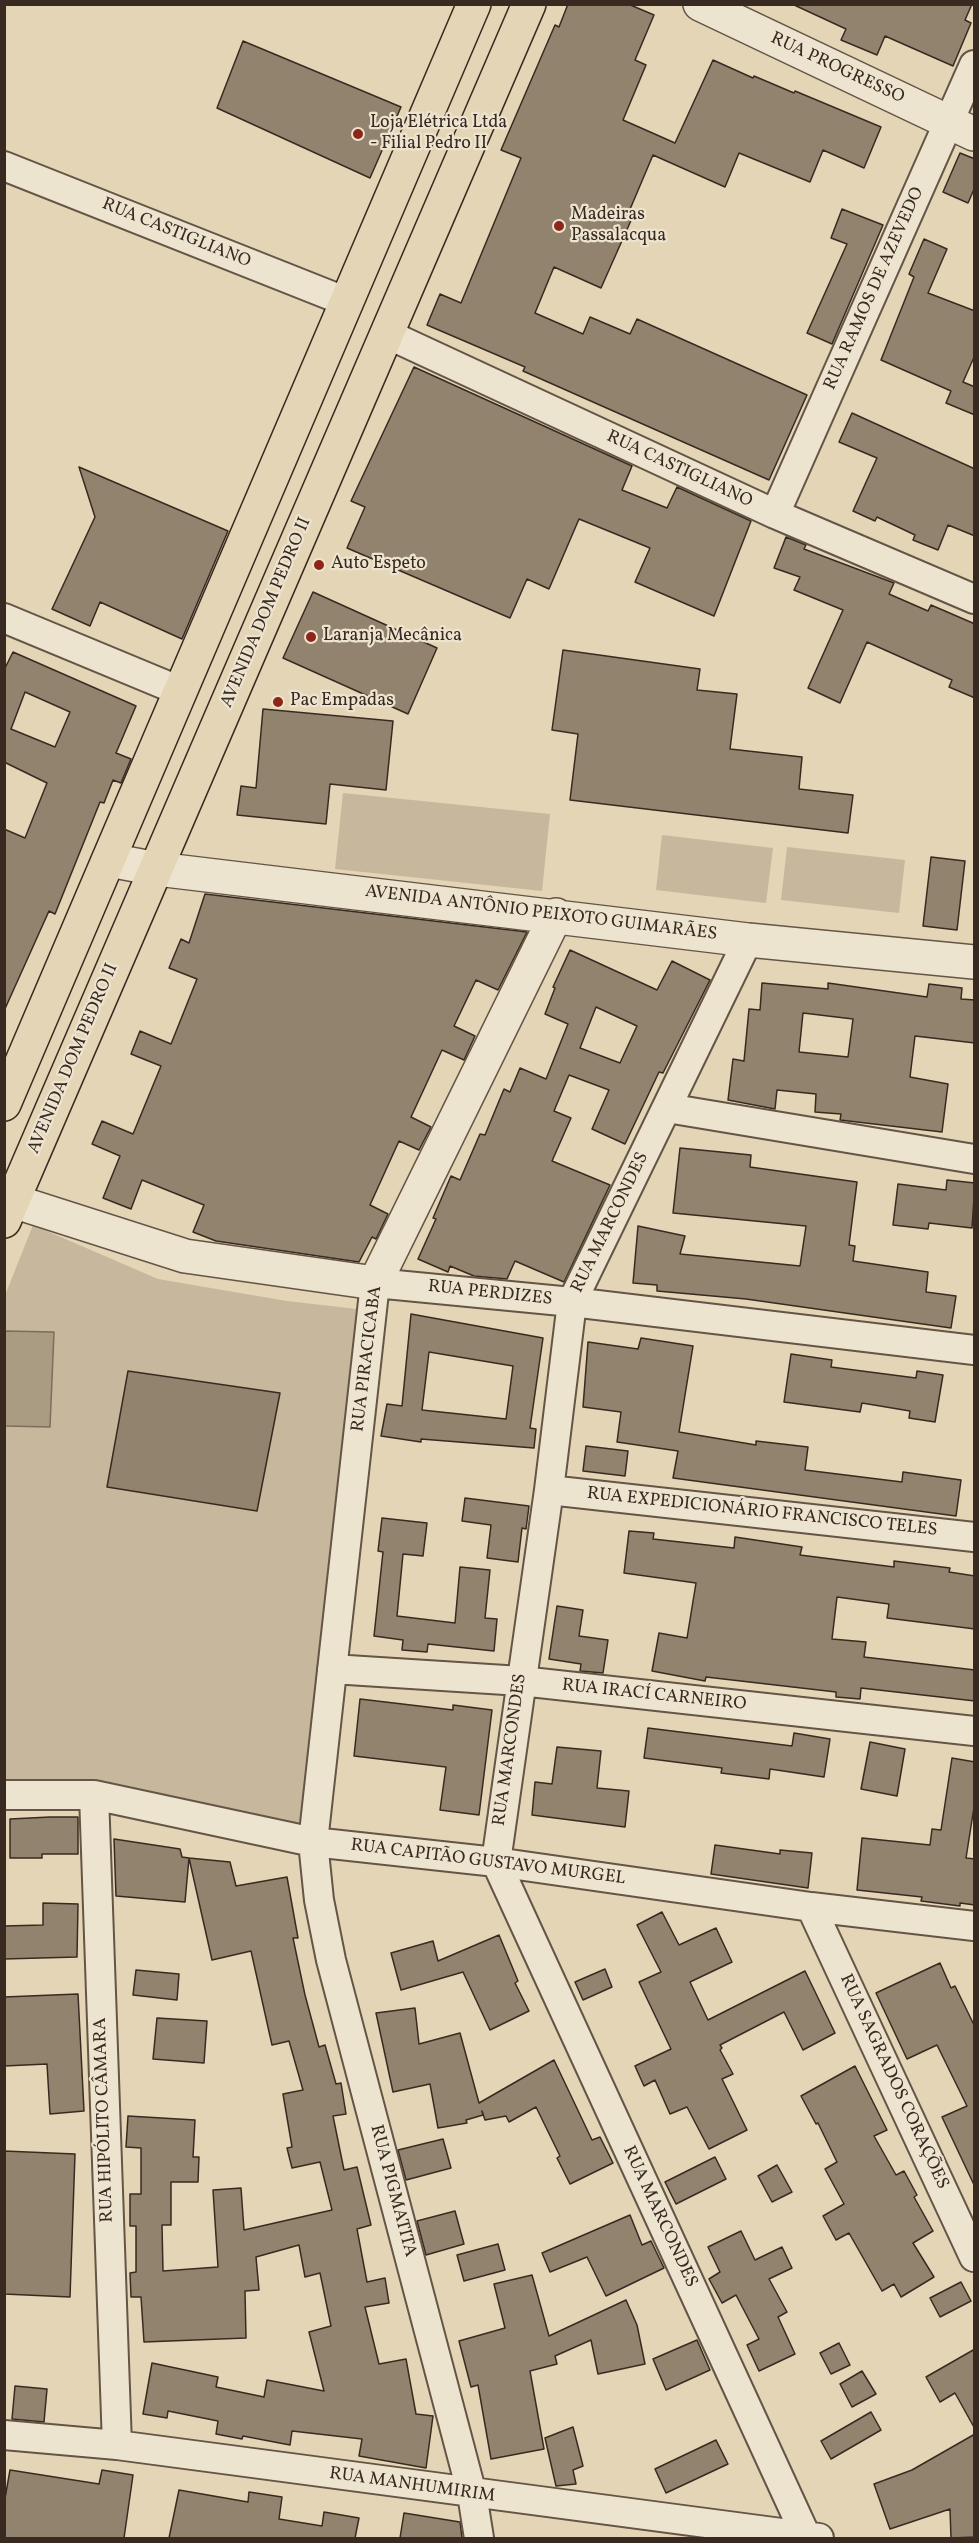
<!DOCTYPE html>
<html>
<head>
<meta charset="utf-8">
<style>
  body { margin:0 }
  #map { position:relative; width:979px; height:2543px; overflow:hidden; background:#e4d5b6; font-family:Vollkorn,serif }
  canvas { display:block }
  .frame { position:absolute; inset:0; border:6px solid #392a21; pointer-events:none }
</style>
</head>
<body>
<div id="map">
<canvas width="979" height="2543"></canvas>
<div class="frame"></div>
</div>
<script>
const ctx = document.querySelector('canvas').getContext('2d');
ctx.lineJoin = 'round';
function paint(path, color) {
  ctx.fillStyle = color;
  ctx.fill(path, 'evenodd');
}
function strokePath(path, color, width, dash) {
  ctx.strokeStyle = color;
  ctx.lineWidth = width;
  ctx.lineCap = dash ? 'butt' : 'round';
  ctx.setLineDash(dash || []);
  ctx.stroke(path);
}
function write(font, color, halo, rows, align = 'center') {
  ctx.font = font + ' Vollkorn,serif';
  ctx.lineWidth = 4.5;
  ctx.setLineDash([]);
  ctx.textBaseline = 'middle';
  ctx.strokeStyle = halo;
  ctx.fillStyle = color;
  for (const [text, x, y, turn = 0] of rows) {
    ctx.save();
    ctx.translate(x, y);
    ctx.rotate((+turn || 0) * Math.PI / 180);
    ctx.textAlign = isNaN(turn) ? turn : align;
    if (halo) ctx.strokeText(text, 0, 0);
    ctx.fillText(text, 0, 0);
    ctx.restore();
  }
}
paint(new Path2D(`
  M343 793 550 814 542 891 335 869Z
  M662 835 773 848 766 903 656 890Z
  M787 847 905 860 899 913 781 900Z
  M33 1225 158 1279 287 1301 357 1309 309 1838 5 1791 4 1298Z`), '#c7b89d');
const water = new Path2D(`
  M5 1331 54 1332 50 1427 5 1426Z`);
paint(water, '#aa9b83');
strokePath(water, '#7d6e5c', 1.5);
const building = new Path2D(`
  M568 4H628L654 15 635 60 646 65 623 120 675 143 713 60 753 78 754 76 794 93 795 91 881 127 864 168 823 150 810 182 739 153 725 187 653 155 628 214 633 216 601 288 554 267 535 313 583 334 590 317 630 334 637 319 807 395 769 480 523 371 525 367 427 325 440 294 461 303 521 158 501 150 555 25 559 27Z
  M792 4H972L965 20 971 23 953 66 885 36 877 55 841 40 846 29Z
  M243 41 401 107 370 178 217 108Z
  M960 153 975 159V187L968 203 943 192Z
  M842 209 883 225 832 344 807 333 847 244 831 238Z
  M924 239 947 249 928 293 975 311V355L963 382 975 387V415L946 403 951 391 881 360 914 277 909 274Z
  M414 367 632 466 622 490 667 508 677 487 751 521 714 616 635 582 650 548 579 519 549 589 527 579 510 618 347 548 365 507 351 501Z
  M852 413 975 469V536L948 525 938 550 913 540 915 535 877 517 875 521 853 511 877 458 839 442Z
  M79 467 228 531 182 639 100 602 90 626 52 609 95 517Z
  M786 537 806 545 804 549 894 583 889 594 928 611 931 605 975 624V698L949 687 952 680 867 642 840 703 808 688 843 610 794 590 800 577 774 568Z
  M313 592 437 648 408 714 283 658Z
  M563 650 700 669 697 690 737 694 730 749 802 757 799 789 853 795 848 833 570 800 578 734 552 730Z
  M13 652 136 706 116 753 131 759 121 783 113 780 104 803 100 802 55 914 49 911 4 1011V829L25 838 47 783 4 762V670ZM25 692 70 712 55 747 11 729Z
  M263 709 393 721 386 790 330 784 326 824 237 815 241 786 256 788Z
  M931 857 965 861 957 930 923 926Z
  M205 894 527 932 498 990 476 980 454 1026 475 1036 464 1060 442 1050 411 1117 431 1127 419 1150 399 1141 370 1205 388 1214 376 1239 372 1237 359 1262 216 1241 193 1232 204 1205 142 1180 131 1209 103 1198 120 1156 92 1144 102 1121 133 1134 161 1066 131 1054 140 1031 171 1044 197 979 169 968 181 939 189 943Z
  M570 950 657 990 672 961 710 980 663 1073 659 1072 625 1144 592 1129 609 1090 569 1075 554 1111 571 1118 552 1161 610 1185 564 1282 515 1261 507 1279 474 1276 450 1266 448 1272 418 1259 436 1219 433 1218 451 1176 460 1180 480 1134 485 1135 504 1089 510 1092 520 1068 546 1079 568 1024 545 1014 555 988 553 987ZM596 1007 637 1026 620 1063 580 1048Z
  M762 983 828 989V983L927 997 929 984 962 988 961 999 975 1000V1043L915 1036 910 1077 948 1084 942 1132 840 1120 841 1114 815 1112 816 1094 777 1090 775 1109 728 1100 733 1059 744 1061 749 1009 760 1010ZM803 1013 853 1019 848 1057 799 1052Z
  M680 1148 751 1155 750 1167 857 1182 849 1245 855 1246 853 1261 928 1272 926 1292 956 1296 951 1328 746 1299 657 1291V1285L633 1283 638 1226 685 1236 680 1254 800 1266 806 1226 673 1213Z
  M947 1180 975 1183 972 1228 929 1223 928 1229 893 1225 898 1184 946 1190Z
  M411 1314 543 1338 530 1428 536 1429 534 1448 421 1439V1442L381 1436 387 1404 402 1406ZM429 1352 513 1366 506 1419 422 1410Z
  M641 1338 693 1346 679 1432 756 1445V1441L808 1447 805 1470 902 1482 903 1472 961 1480 956 1516 673 1478 678 1451 617 1442 621 1412 583 1407 588 1342 638 1349Z
  M791 1354 832 1360 831 1367 916 1378 917 1371 943 1375 935 1422 909 1418 910 1411 862 1403 860 1412 784 1402Z
  M128 1371 280 1393 257 1511 107 1487Z
  M586 1446 628 1451 625 1476 583 1471Z
  M465 1498 529 1506 526 1529 522 1528 518 1562 487 1558 491 1525 462 1521Z
  M382 1518 427 1523 423 1556 403 1554 397 1616 455 1623 460 1567 490 1570 485 1618 497 1619 494 1651 428 1644 427 1652 402 1650 403 1640 374 1636 383 1552 378 1551Z
  M629 1531 654 1533 653 1539 734 1548 735 1537 802 1547 800 1555 894 1567V1561L950 1568 949 1572 975 1576V1629L887 1618 889 1604 837 1597 832 1639 866 1642 864 1657 975 1670V1701L861 1688 860 1699 836 1697V1692L706 1677 705 1681 652 1671 659 1633 687 1638 696 1583 624 1573Z
  M557 1606 583 1610 579 1636 608 1640 603 1673 580 1671 581 1664 549 1659Z
  M360 1699 453 1710V1705L492 1710 479 1815 440 1810 446 1767 354 1756Z
  M648 1728 792 1746 794 1733 830 1739 824 1777 770 1769 769 1779 721 1773 722 1768 644 1758Z
  M870 1742 905 1749 897 1796 861 1789Z
  M557 1747 601 1751 597 1788 629 1791 625 1827 532 1815 535 1782 552 1784Z
  M952 1758 975 1762V1801L966 1858 975 1859V1905L960 1903V1906L921 1901 922 1897 857 1890 862 1838 930 1845 932 1829 941 1830Z
  M50 1817H78V1854H42V1858H10V1819Z
  M114 1839 180 1849 182 1857 189 1858 185 1902 116 1896Z
  M715 1845 780 1854V1850L812 1853 808 1888 711 1874Z
  M189 1858 230 1862 236 1886 287 1877 298 1938H293L305 1995 319 2047 325 2045 336 2084 341 2083 346 2114 333 2116 344 2170 357 2167 371 2225 357 2229 367 2282 385 2278 389 2303 365 2307 379 2364 406 2359 416 2414 433 2416 426 2468 359 2456 362 2439 292 2431 290 2445 243 2436 242 2439 216 2434 218 2421 168 2411 167 2418 143 2414 152 2363 218 2377 216 2387 264 2397 267 2380 324 2391 309 2332 331 2326 320 2273 305 2277 299 2245 256 2257 259 2290 245 2291 246 2338 144 2342 141 2297H131L130 2273 136 2272V2226H130V2194H141V2148L126 2147 128 2116 195 2120 193 2157H199L198 2182H171V2225H162L163 2271 218 2267 213 2190 241 2188 244 2230 332 2210 320 2162 292 2168 287 2148 292 2147 283 2094 303 2090 289 2041 272 2045 251 1951 212 1960Z
  M43 1903 78 1904 77 1957 4 1959V1926L43 1925Z
  M662 1912 679 1945 716 1928 732 1962 690 1982 708 2020 805 1971 835 2033 803 2050 784 2012 720 2045 722 2048 720 2050 733 2074 722 2079 747 2130 709 2149 687 2107 670 2114 655 2080 644 2086 635 2066 671 2049 639 1982 661 1972 637 1925Z
  M499 1935 518 1981 515 1983 529 2011 490 2030 463 1972 401 1990 391 1953 433 1941 438 1961Z
  M940 1963 951 1988 955 1986 975 2027V2187L942 2117 967 2106 937 2045 907 2059 876 1993Z
  M605 1969 612 1987 583 2000 575 1982Z
  M136 1970 179 1974 177 2000 133 1995Z
  M78 1994 84 2111 50 2114 47 2064 4 2066V1997Z
  M415 2008 419 2044 460 2033 479 2103 554 2060 592 2140 600 2137 613 2163 570 2184 557 2158 560 2156 536 2107 509 2122 506 2116 485 2120 482 2111 483 2115 466 2120 467 2123 438 2128 430 2084 393 2092 376 2013Z
  M157 2018 207 2021 204 2063 153 2059Z
  M855 2066 887 2130 874 2136 896 2175 904 2171 917 2195 914 2197 933 2231 913 2243 934 2277 901 2297 894 2284 882 2291 849 2233 836 2240 823 2216 844 2204 825 2169 837 2162 818 2123 816 2124 801 2096Z
  M443 2139 451 2168 406 2180 398 2150Z
  M4 2151 75 2154 70 2297 4 2294Z
  M715 2157 726 2179 676 2204 665 2182Z
  M777 2165 792 2192 772 2202 758 2176Z
  M455 2211 464 2244 426 2255 417 2221Z
  M630 2215 642 2245 651 2241 664 2268 606 2296 587 2257 550 2272 542 2253Z
  M741 2231 755 2260 782 2247 792 2268 769 2279 787 2312 778 2317 795 2354 759 2371 747 2345 759 2339 736 2295 722 2303 709 2279 720 2272 708 2247Z
  M498 2244 505 2270 464 2281 457 2255Z
  M532 2275 549 2336 626 2300 637 2325 645 2364 598 2374 591 2340 555 2356 557 2364 530 2371 544 2449 491 2459 478 2385 471 2387 459 2341 505 2328 494 2284Z
  M961 2282 971 2301 940 2317 930 2298Z
  M697 2340 710 2370 666 2390 653 2359Z
  M839 2343 850 2365 831 2374 820 2353Z
  M975 2349V2429L955 2393 940 2402 926 2377Z
  M862 2371 876 2394 852 2407 840 2384Z
  M15 2386 47 2389 44 2422 12 2419Z
  M871 2412 881 2430 831 2459 821 2441Z
  M573 2427 583 2466 573 2470 576 2484 556 2486 545 2438Z
  M975 2434V2537L951 2538 950 2509 890 2529 874 2484 912 2470Z
  M716 2440 728 2464 666 2493 655 2469Z
  M10 2470 99 2484 102 2470 133 2475 124 2538H4V2504Z
  M179 2490 248 2502 249 2492 282 2497 279 2519 322 2526 324 2512 359 2518 355 2538H169Z
  M404 2513 460 2522 462 2538H400Z`);
paint(building, '#92836e');
strokePath(building, '#392a21', 1.5);
const minor = new Path2D(`
  M4 166 347 302
  M387 334 775 514 974 599
  M775 514 974 65
  M4 618 180 691
  M748 940 572 1302 549 1490 496 1862 806 2536
  M667 1108 974 1159
  M549 1490 974 1537
  M332 1669 521 1681 974 1731
  M4 1795H94L313 1842 496 1862 811 1907 974 1926
  M94 1795 117 2445
  M811 1907 974 2257
  M4 2435 117 2445 819 2538
  M479 2538 472 2494 331 1960 319 1900 313 1842 375 1283 572 1302 974 1350`);
const tertiary = new Path2D(`
  M700 4 974 134
  M109 860 157 869 748 940 974 962
  M13 1201 185 1256 375 1283 556 915`);
const primary = new Path2D(`
  M4 1104 474 4
  M4 1221 529 4`);
strokePath(minor, '#645546', 32);
strokePath(tertiary, '#645546', 36);
strokePath(primary, '#392a21', 36);
strokePath(minor, '#ede4d0', 28);
strokePath(tertiary, '#ede4d0', 33);
strokePath(primary, '#e4d5b6', 33);
for (const [x, y, r, color] of [
  [358,134,6,"#8f2418"],
  [559,226,6,"#8f2418"],
  [319,565,6,"#8f2418"],
  [311,637,6,"#8f2418"],
  [278,702,6,"#8f2418"]
]) {
  const dot = new Path2D();
  dot.arc(x, y, r, 0, 2 * Math.PI);
  ctx.fillStyle = color;
  ctx.fill(dot);
  strokePath(dot, '#ede4d0', 2);
}
write('18px', '#392a21', '#ede4d0', [
  ["RUA PROGRESSO",837,69,25],
  ["RUA CASTIGLIANO",176,234,22],
  ["RUA RAMOS DE AZEVEDO",875,289,-66],
  ["RUA CASTIGLIANO",679,470,25],
  ["AVENIDA DOM PEDRO II",267,613,-67],
  ["AVENIDA ANTÔNIO PEIXOTO GUIMARÃES",541,914,7],
  ["AVENIDA DOM PEDRO II",74,1059,-67],
  ["RUA MARCONDES",611,1223,-64],
  ["RUA PERDIZES",490,1294,6],
  ["RUA PIRACICABA",368,1359,-83],
  ["RUA EXPEDICIONÁRIO FRANCISCO TELES",762,1513,6],
  ["RUA IRACÍ CARNEIRO",654,1696,6],
  ["RUA MARCONDES",511,1750,-82],
  ["RUA CAPITÃO GUSTAVO MURGEL",488,1863,7],
  ["RUA SAGRADOS CORAÇÕES",893,2082,65],
  ["RUA HIPÓLITO CÂMARA",105,2120,-92],
  ["RUA PIGMATITA",392,2191,75],
  ["RUA MARCONDES",659,2217,65],
  ["RUA MANHUMIRIM",412,2486,8]
]);
write('18px', '#392a21', '#ede4d0', [
  ["Loja Elétrica Ltda",370,124],
  ["- Filial Pedro II",370,145],
  ["Madeiras",571,216],
  ["Passalacqua",571,237],
  ["Auto Espeto",331,565],
  ["Laranja Mecânica",323,637],
  ["Pac Empadas",290,702]
], 'left');
</script>
</body>
</html>
